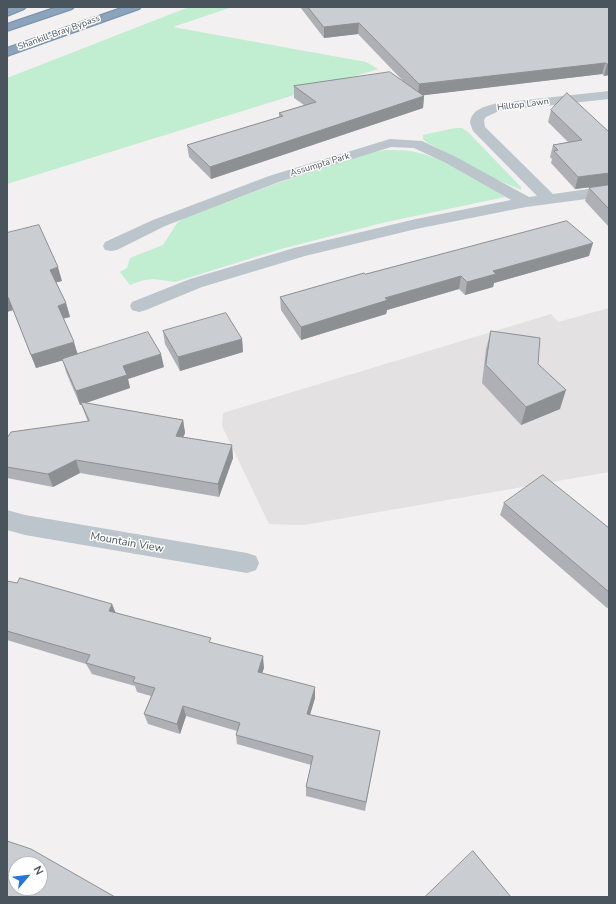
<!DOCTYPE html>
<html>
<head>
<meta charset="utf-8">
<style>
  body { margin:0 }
  #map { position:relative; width:616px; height:904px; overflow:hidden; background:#f2f0f0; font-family:"Nunito Sans",sans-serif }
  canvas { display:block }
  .frame { position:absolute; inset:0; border:8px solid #49545c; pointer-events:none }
  .north { position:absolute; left:8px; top:856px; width:40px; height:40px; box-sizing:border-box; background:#fff; border:1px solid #b6bbbe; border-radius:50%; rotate:62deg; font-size:11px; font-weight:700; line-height:16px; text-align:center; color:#49545c }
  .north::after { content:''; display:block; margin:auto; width:14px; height:18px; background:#2378d9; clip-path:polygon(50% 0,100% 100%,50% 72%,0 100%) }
</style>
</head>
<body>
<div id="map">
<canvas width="616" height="904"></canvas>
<div class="frame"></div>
<div class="north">N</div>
</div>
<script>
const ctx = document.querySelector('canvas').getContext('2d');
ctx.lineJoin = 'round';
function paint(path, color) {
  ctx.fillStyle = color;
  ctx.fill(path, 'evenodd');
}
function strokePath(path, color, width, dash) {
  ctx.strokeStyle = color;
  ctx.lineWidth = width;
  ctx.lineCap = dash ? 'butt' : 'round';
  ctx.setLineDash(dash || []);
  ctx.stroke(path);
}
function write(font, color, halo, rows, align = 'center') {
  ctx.font = font + ' "Nunito Sans",sans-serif';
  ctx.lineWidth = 3;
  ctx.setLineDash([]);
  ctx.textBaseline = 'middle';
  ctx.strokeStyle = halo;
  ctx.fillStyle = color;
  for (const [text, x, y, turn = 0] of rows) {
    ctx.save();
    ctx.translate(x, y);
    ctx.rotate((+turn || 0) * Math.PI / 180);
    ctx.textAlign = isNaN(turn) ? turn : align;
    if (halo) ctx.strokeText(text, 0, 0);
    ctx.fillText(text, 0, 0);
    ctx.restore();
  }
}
paint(new Path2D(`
  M609 308V472L304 525 269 524 222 426 223 413 551 314 558 322Z`), '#e3e1e1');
paint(new Path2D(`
  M189 7H232L173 27 366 62 378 69 7 184V78Z
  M455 128H462L468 132 521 187V190L493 178 428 143 423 139V135Z
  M386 150C394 150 403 150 411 151 446 158 475 178 505 197L382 223 281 249 175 282 153 279 144 280 130 285 120 272 127 268 130 258 163 245 177 223 184 218 278 183 369 153Z`), '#c1edd1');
const highway = new Path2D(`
  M11 7H26L24 9 7 16V9Z
  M57 7H74L72 9 7 31V24Z
  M124 7H141L139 9 7 56V48Z`);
strokePath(highway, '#768fa8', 2);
paint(new Path2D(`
  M609 91V99L499 111 486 117 484 120 485 127 553 194 609 186V196L526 207 416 229 305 256 202 287 146 310 139 312 132 310 130 306 132 302 190 279 294 248 416 219 511 200 446 163 414 148 391 147 279 182 165 226 117 250 111 251 105 250 103 246 105 242 153 220 269 176 390 139 422 141 456 157 529 197 537 196 473 131 470 123C471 109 486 106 498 103Z
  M7 510 25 515 247 553 256 556 259 563 256 570 247 573 25 535 7 530Z`), '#bcc5cc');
paint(highway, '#8ba4bc');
paint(new Path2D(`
  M300 7H609V75L604 76 602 74 423 95 424 96 423 108 211 179 189 157 187 145 279 117V113L304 105 294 98V86L405 83 358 34 324 38Z
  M551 110 609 132V227L585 201 589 188 607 185 575 189 551 163 552 159 550 157 553 145 568 142 548 122Z
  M7 233 62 281 56 282 66 303 70 317 63 318 78 354 164 367 128 379 130 388 85 403 183 420 185 433 183 437 232 445 233 458 219 497 80 473 53 487 7 478V438L88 422 81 404 80 405 66 372 63 360 36 368 13 310 7 312Z
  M589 256 494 283 493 287 465 295 459 289 387 310 386 314 301 340 281 310 280 297 365 274Z
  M163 331 242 339 243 352 180 371 165 344Z
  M491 331 538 364 560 409 521 425 482 383 486 349Z
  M504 503 609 528V607L607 608 500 515Z
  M7 581 116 613 212 643 264 668 262 673 315 698 310 715 380 731 365 811 306 796V787L311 765 237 744 236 735 237 731 186 716 180 734 148 724 144 714 151 696 137 692 135 686 92 674 86 664 7 640Z`), '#aeb0b5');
paint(new Path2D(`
  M359 23 358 34 324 38V27Z
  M605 63 602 74 418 96 419 84Z
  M607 64H609V75L604 76Z
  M424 96 423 108 211 179 210 167Z
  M609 173V185L575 189 578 177Z
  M593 243 589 256 494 283 493 287 465 295 467 282 493 271Z
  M58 267 62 281 54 283 50 270Z
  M461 276 459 289 387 310 386 314 301 340V327L385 298Z
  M8 297 13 310 7 312V298Z
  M66 303 70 317 62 319 58 306Z
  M242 339 243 352 180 371 178 357Z
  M74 342 78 356 36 368 31 355Z
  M161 354 164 367 128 379 130 388 80 405 76 391 123 366Z
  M566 390 560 409 521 425 526 407Z
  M183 420 185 433 178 449 176 436Z
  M232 445 233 458 219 497 218 484Z
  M76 460 80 473 53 487 48 474Z
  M112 604 117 616 109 611Z
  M263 656 264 668 259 682 258 672Z
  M315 687V698L307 724V714Z
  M183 706 186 716 180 734 177 724Z`), '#8d9093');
const building = new Path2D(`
  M308 7H609V64H607L605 63 419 84 359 23 324 27Z
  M390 72 424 96 210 167 187 145 283 116 279 113 316 102 294 86Z
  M567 93 609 132V173L578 177 554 151 558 150 553 145 582 140 551 110Z
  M609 185V209L589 188Z
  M567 221 593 243 493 271 496 274 467 282 461 276 385 298 388 300 301 327 280 297 364 273 365 274Z
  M39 225 58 267 50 270 66 303 58 306 74 342 31 355 8 297 7 298V233Z
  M226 313 242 339 178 357 163 331Z
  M491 331 540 338 538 364 566 390 526 407 486 365Z
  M148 332 161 354 123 366 127 375 76 391 62 359Z
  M81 402 183 420 176 436 232 445 218 484 76 460 48 474 7 467V438L11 432 89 421Z
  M543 475 609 528V592L504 503Z
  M20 578 112 604 109 611 211 638 209 642 263 656 258 672 315 687 307 714 380 731 366 802 306 787 313 756 236 735 240 723 183 706 177 724 144 714 155 688 133 682 135 677 86 663 90 655 7 631V581L17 583Z
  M7 841 31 849 115 897H7ZM16 864H40V888H16Z
  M473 851 511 897H425Z`);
paint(building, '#cacdd2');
strokePath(building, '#8d9093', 1);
write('9px', '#49545c', '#fff', [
  ["Shankill-Bray Bypass",59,33,-20],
  ["Hilltop Lawn",523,105,-7],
  ["Assumpta Park",320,165,-17]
]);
write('11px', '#49545c', '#fff', [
  ["Mountain View",127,543,10]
]);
</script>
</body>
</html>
